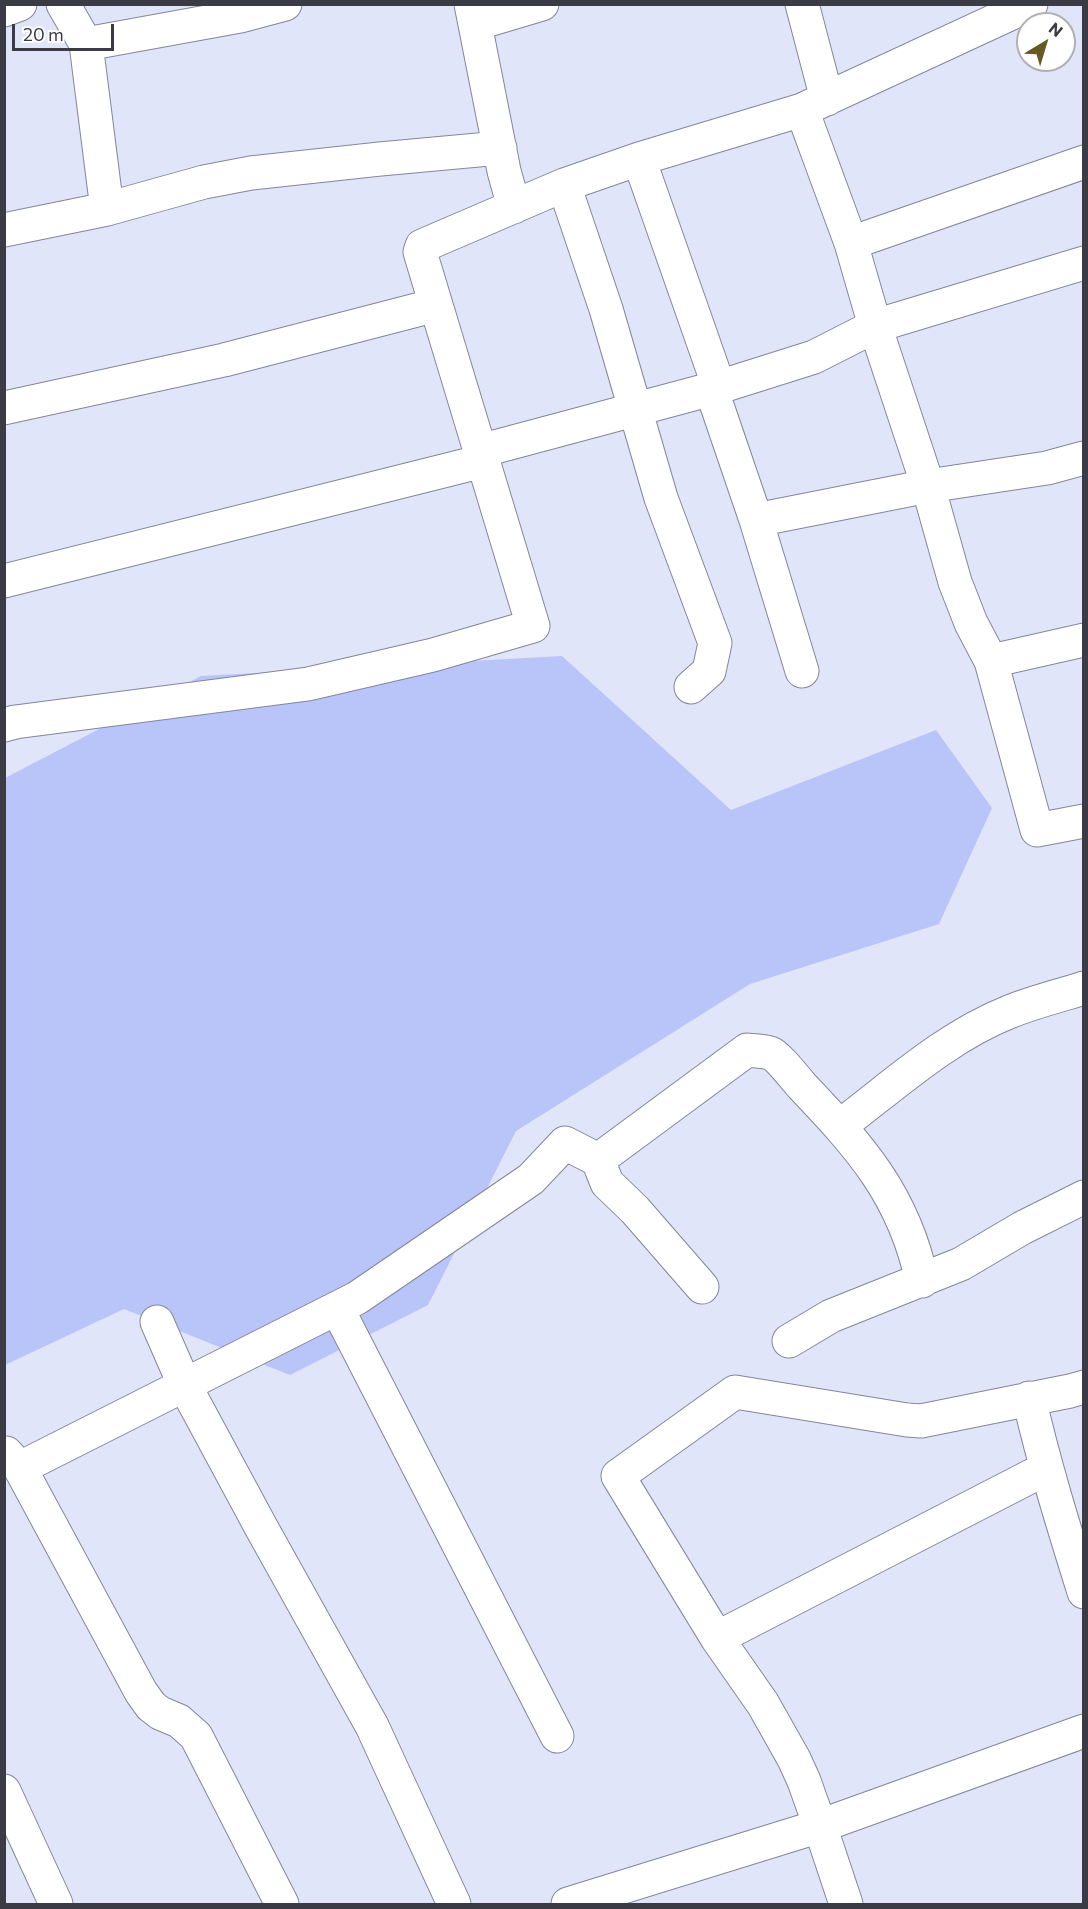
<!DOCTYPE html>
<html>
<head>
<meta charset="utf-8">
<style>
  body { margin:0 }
  #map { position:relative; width:1088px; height:1909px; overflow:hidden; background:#e0e5fa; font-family:Commissioner,sans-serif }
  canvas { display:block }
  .frame { position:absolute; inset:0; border:6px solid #3a3b44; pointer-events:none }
  .north { position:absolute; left:1016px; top:12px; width:60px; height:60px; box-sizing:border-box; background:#fff; border:2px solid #b0b1b4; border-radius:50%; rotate:38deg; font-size:16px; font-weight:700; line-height:24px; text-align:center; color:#3a3b44 }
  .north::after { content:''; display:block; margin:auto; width:21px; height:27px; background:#665926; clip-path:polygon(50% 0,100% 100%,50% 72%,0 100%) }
  .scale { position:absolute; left:12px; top:24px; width:102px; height:27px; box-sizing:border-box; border:3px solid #3a3b44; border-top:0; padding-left:8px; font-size:18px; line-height:21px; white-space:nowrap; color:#3a3b44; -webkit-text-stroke:4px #fff; paint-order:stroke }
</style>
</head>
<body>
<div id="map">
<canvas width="1088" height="1909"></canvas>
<div class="frame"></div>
<div class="north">N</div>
<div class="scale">20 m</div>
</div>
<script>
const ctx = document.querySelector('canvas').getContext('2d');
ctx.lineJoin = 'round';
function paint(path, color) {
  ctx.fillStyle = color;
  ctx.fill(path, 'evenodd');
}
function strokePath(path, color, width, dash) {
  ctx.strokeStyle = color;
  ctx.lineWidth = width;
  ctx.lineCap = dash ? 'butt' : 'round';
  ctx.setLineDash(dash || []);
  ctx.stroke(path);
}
paint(new Path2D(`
  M562 656 731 810 936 730 992 808 939 924 750 984 516 1131 428 1305 290 1375 124 1309 5 1365V778L201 676Z`), '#b9c4f9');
const minor = new Path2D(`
  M63 4 86 44 240 16 285 4
  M471 4 504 171 514 207
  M802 4 827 99
  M4 10 20 4
  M475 24 542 4
  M86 44 107 209
  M802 110 851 243 875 326 928 486 955 582 971 623 991 661 1037 830 1084 821
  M639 159 719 387
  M564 185 606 309 661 498 715 643 709 671 691 687
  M4 230 107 209 204 182 251 173 380 159 500 148
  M851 243 1084 162
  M711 388 756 520 802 671
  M4 408 224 360 436 305
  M480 451 719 387 814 357 875 326 1084 263
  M756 520 928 486 1047 468 1084 458
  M4 581 483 461
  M991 661 1084 640
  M4 725 15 722 308 684 433 655 533 626 420 252 422 246 564 185 639 159 802 110 1031 4
  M840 1126C893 1086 946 1037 1009 1012 1033 1002 1059 996 1084 988
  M702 1287 635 1210 607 1183 598 1160 747 1050C754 1051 763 1051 770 1053 778 1056 795 1078 802 1086 860 1147 904 1195 922 1281
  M337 1308 557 1736
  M157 1322 185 1386 261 1527 372 1726 454 1904
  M789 1341 831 1316 961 1264 1022 1228 1084 1197
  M1029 1398C1044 1464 1064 1528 1084 1592
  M6 1453 20 1468 141 1692 151 1706 160 1713 179 1721 196 1736 282 1904
  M20 1468 357 1298 531 1179 565 1143 598 1160
  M717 1638 1045 1469
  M4 1791 56 1904
  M568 1904 820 1826 804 1781 794 1759 763 1704 717 1638 618 1476 735 1392 907 1420 921 1421 1070 1391 1084 1387`);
const tertiary = new Path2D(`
  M846 1904 820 1826 1084 1731`);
strokePath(minor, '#82879a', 35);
strokePath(tertiary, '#82879a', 35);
strokePath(minor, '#fff', 33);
strokePath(tertiary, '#fff', 33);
</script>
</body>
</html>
